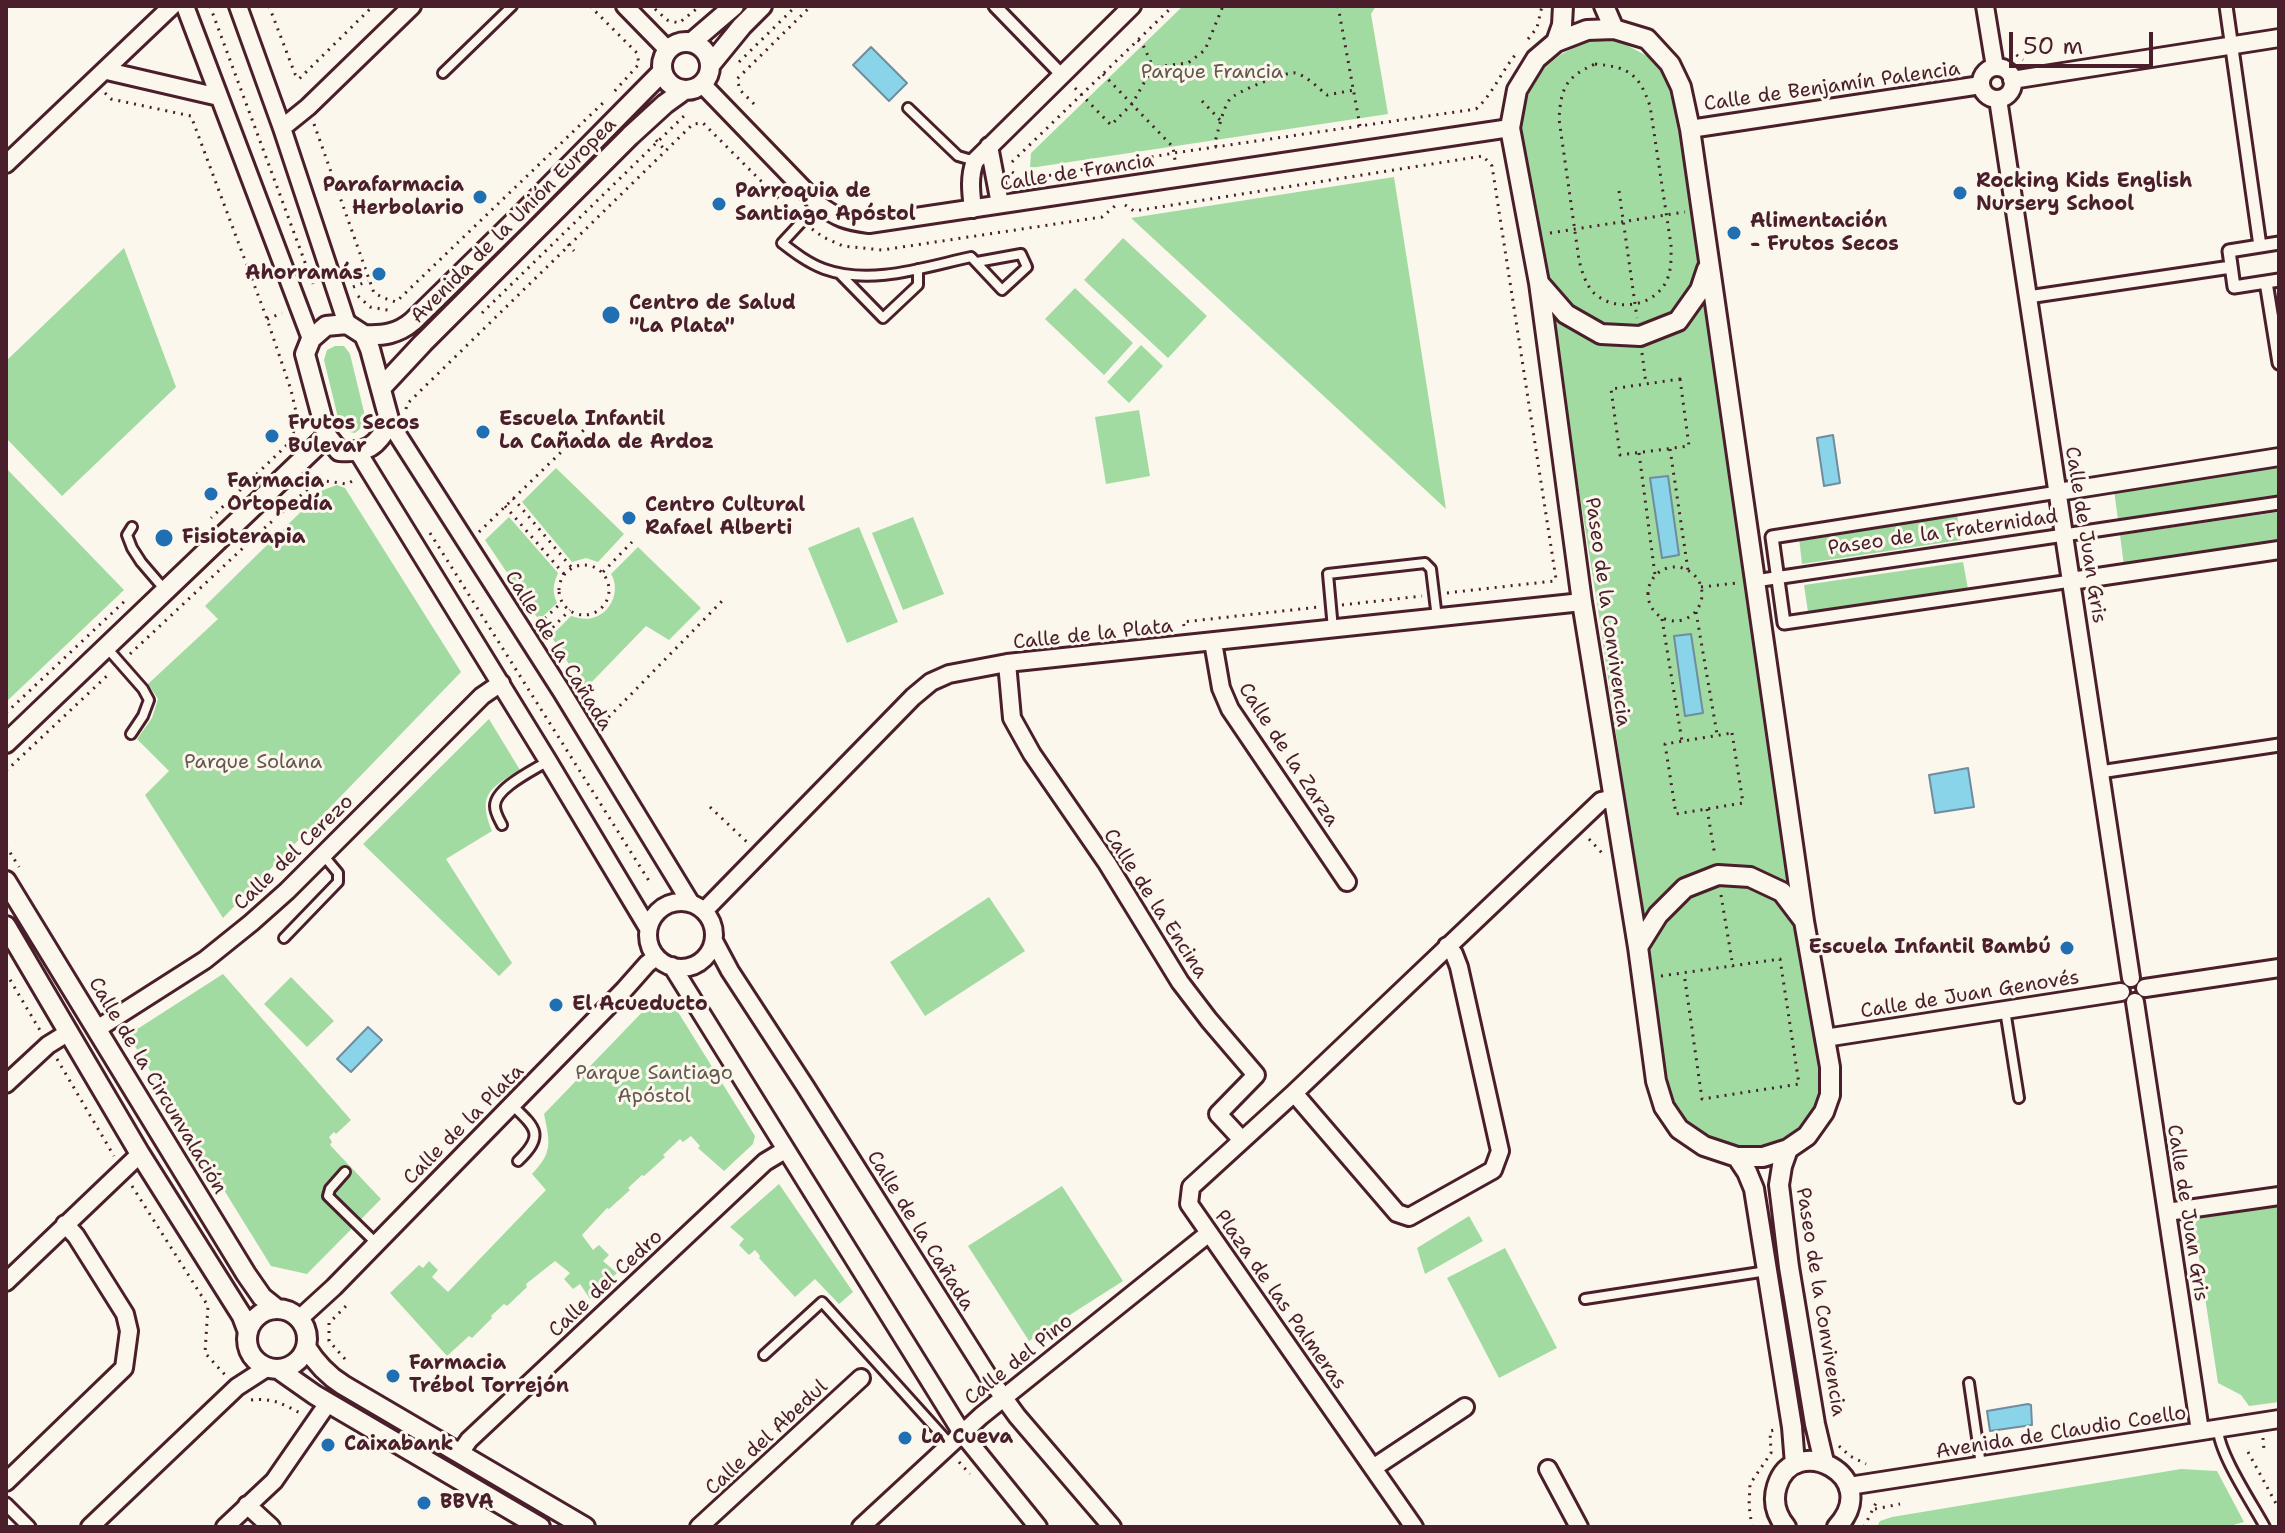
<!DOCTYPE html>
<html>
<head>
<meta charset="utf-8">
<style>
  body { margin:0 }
  #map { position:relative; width:2285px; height:1533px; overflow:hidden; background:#fbf7ec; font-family:"Shantell Sans",sans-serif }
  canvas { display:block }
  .frame { position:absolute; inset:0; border:8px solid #4a1f2b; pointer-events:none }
  .scale { position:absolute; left:2009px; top:32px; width:144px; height:36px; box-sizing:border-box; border:4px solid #4a1f2b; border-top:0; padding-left:10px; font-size:24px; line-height:28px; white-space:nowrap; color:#4a1f2b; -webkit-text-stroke:6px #fbf7ec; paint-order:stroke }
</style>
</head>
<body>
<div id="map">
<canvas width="2285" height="1533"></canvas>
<div class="frame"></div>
<div class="scale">50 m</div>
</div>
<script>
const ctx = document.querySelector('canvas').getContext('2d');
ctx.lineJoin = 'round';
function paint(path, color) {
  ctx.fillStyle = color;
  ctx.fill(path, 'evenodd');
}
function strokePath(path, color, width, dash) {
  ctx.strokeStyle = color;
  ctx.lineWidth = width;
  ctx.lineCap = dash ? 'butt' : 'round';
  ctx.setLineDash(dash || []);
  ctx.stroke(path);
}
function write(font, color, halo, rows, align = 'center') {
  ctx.font = font + ' "Shantell Sans",sans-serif';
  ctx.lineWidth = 6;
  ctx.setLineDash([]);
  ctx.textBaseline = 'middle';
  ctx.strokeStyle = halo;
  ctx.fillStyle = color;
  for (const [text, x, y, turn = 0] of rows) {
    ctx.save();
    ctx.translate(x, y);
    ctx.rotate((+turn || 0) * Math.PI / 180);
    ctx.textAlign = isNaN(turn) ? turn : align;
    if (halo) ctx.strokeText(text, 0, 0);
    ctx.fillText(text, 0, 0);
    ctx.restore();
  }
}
paint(new Path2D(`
  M1183 6H1376L1371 14 1388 114 1030 168 1031 153Z
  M1588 40 1619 41 1647 56 1662 69 1673 94 1821 1068C1821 1076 1822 1085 1821 1093 1818 1108 1806 1125 1794 1134 1785 1141 1773 1148 1761 1150 1727 1156 1687 1132 1672 1102 1669 1095 1667 1086 1665 1078L1599 615 1520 122 1534 76 1560 55Z
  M1394 177 1446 509 1131 218Z
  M1123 238 1207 316 1168 358 1084 280Z
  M124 248 176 387 62 496 6 438V361Z
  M1075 288 1133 343 1104 375 1045 319Z
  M1141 345 1163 366 1129 403 1107 382Z
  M335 346H344L350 354 365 416 363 426 355 433 345 431 339 422 324 360 327 350Z
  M1139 410 1150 476 1106 484 1095 417Z
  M2279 464V495L2118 520 2114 490Z
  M6 468 124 590 6 702Z
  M556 468 624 534 598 562 586 558 572 562 522 502Z
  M337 485 345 488 461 672 223 918 145 795 169 771 137 739 152 718 158 699 148 684 218 619 205 606 323 490Z
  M2279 512V544L2124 566 2120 535Z
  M1957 515 1961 540 1802 564 1799 538Z
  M509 517 558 573C553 585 552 591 557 603L539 620 485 540Z
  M913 517 944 594 903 610 872 533Z
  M859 527 898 622 847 643 808 548Z
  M638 547 701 608 669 640 646 626 585 689 551 636 571 616C578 618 585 620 592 618 611 614 621 590 611 574Z
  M1963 562 1968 589 1808 612 1804 585Z
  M489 719 520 770C490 788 477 794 492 831L446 859 512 963 499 976 363 844Z
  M989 897 1025 951 925 1016 890 962Z
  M223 974 351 1120 336 1134 334 1132 329 1137 332 1142 330 1145 381 1199 307 1274 271 1266 128 1035Z
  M291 977 334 1021 307 1047 264 1004Z
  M659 999 667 1000 673 1004 755 1136 753 1144 724 1171 698 1148 700 1146 691 1136 683 1142 680 1139 663 1155 665 1157 644 1176 642 1175 628 1188 630 1190 609 1209 607 1208 582 1235 593 1250 599 1245 609 1255 603 1261 617 1273 590 1299 580 1284 573 1289 564 1279 570 1273 555 1261 526 1284 527 1287 507 1306 504 1304 491 1316 492 1318 472 1338 469 1336 447 1356 390 1293 419 1265 423 1268 429 1261 438 1270 432 1277 448 1292 546 1190 532 1174C553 1152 550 1143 544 1114L651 1003Z
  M779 1184 853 1292 839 1304 815 1279 795 1297 759 1258 760 1256 755 1250 749 1255 739 1245 744 1239 730 1227Z
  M1062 1186 1123 1281 1029 1341 968 1246Z
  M2279 1206V1402L2249 1406 2241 1395 2218 1383 2193 1218Z
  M1469 1216 1483 1241 1425 1274 1417 1248Z
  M1505 1248 1557 1348 1499 1378 1447 1278Z
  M2181 1469 2217 1471 2244 1522 2226 1527H1877L1880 1521 1892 1517Z`), '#a1dba1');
const water = new Path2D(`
  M871 47 907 83 889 101 853 65Z
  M1833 435 1840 483 1824 486 1817 438Z
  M1668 476 1679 555 1662 558 1650 478Z
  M1691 634 1703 713 1685 716 1674 636Z
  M1968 768 1974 807 1935 813 1929 775Z
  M368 1027 382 1040 351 1072 337 1059Z
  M2028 1404 2031 1405 2032 1425 1990 1431 1987 1411Z`);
paint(water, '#8ad4ea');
strokePath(water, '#708c9e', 2);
const service = new Path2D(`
  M443 73 512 6
  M908 108 958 156 975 161
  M818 204 782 243C795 253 808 263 824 269 871 286 925 267 971 257L1002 290 1027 267 1021 254 977 262
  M840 274 883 318 918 285V269
  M132 527 127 535 132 548 141 562 165 590
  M1333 629 1328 574 1425 563 1431 569 1437 618
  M107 648 143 689 149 700 143 716 131 734
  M502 825C499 819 495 813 495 806 495 788 534 770 548 761
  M284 938 338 882V873L323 855
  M2005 1010 2019 1098
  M512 1105C536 1128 545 1135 518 1161
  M345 1172 330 1189 328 1196 376 1243
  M1585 1299 1767 1271
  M764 1355 822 1302 950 1444
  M1969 1383 1981 1465
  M2218 1429C2219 1454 2252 1503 2265 1527`);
const pedestrian = new Path2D(`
  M995 6 1061 74
  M2226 6 2260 246
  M2279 243 2229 251 2234 287 2279 280
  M2266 282 2279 363
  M2028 297 2231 267
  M2058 492 1772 537 1784 623 2071 581
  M1755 581 2279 503
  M2100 772 2279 745
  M6 1504 29 1527`);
const minor = new Path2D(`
  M185 6 311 339
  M238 6 282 128 347 324
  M625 6 668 50
  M1985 6 1995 67
  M1981 83a16 16 0 1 1 32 0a16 16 0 1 1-32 0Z
  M107 71 219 97
  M2012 80 2279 38
  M703 85 818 204C837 218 846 221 869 224L1510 128
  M1998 99 2131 978
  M282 128 308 107 412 6
  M1690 129 1981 85
  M989 146 1000 204
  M6 164 172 6
  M973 209C971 192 969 177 975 161L1132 6
  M390 423 562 692 690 902
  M358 452 548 761 648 928
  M2058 492 2279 457
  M2071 581 2279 550
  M1213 642 1221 688 1230 709 1347 882
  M1007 663 1012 718 1032 754 1107 863 1180 982 1209 1020 1256 1075 1218 1114 1242 1140
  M648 935a33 33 0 1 1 66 0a33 33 0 1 1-66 0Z
  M704 911 913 697 931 682 949 674 1007 663 1582 602
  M714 941 730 971 805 1086 988 1376 1017 1416 1112 1527
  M672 966 962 1433 1038 1527
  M2145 988 2279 968
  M2135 1002 2200 1431
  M97 1029 205 960 251 923 287 891 482 696 501 683
  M1825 1038 2121 992
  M6 1084 48 1045 69 1032
  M1294 1093 1397 1213 1409 1217 1493 1170 1500 1151 1459 967 1454 954 1447 946
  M2167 1212 2279 1196
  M6 1282 140 1154
  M299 1319 334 1287 624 990 647 964 656 957
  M460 1453 469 1440 765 1162 785 1150
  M1373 1468 1465 1407
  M1548 1469 1579 1527
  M6 1482 124 1368 129 1331 125 1314 76 1236 65 1224
  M1849 1486 2279 1419
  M247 1505 271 1527
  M90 1527 237 1387 268 1367
  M225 1527 274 1481 328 1403
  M699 1527 861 1378
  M861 1527 981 1416 1209 1233
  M1414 1527 1189 1204 1191 1187 1294 1093 1601 801 1614 798`);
const tertiary = new Path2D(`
  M1604 6 1614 29
  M662 66a24 24 0 1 1 48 0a24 24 0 1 1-48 0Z
  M692 42 734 6
  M1556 42 1562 25 1563 6
  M711 64 742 26 762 6
  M1539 283 1566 314 1601 334 1640 336 1678 321 1700 290 1707 269
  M347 324 364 335 370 349 390 423C375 447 369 453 339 451L327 436 305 354 311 339 326 326Z
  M364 335C383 336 398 334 413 321L517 219 662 72
  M381 388 423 343 630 136 665 104 683 91
  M6 743 327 436
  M6 881 246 1274 262 1297 277 1309
  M6 926 140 1154 242 1316 248 1332
  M1638 947 1658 915 1685 888 1718 875 1750 877 1782 892 1804 921 1830 1067V1095L1824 1112 1807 1136 1788 1149 1763 1157H1737L1704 1146 1679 1129 1664 1107 1656 1081 1638 947 1582 602 1539 283 1510 128 1517 90 1536 59 1556 42 1587 30 1614 29 1647 39 1670 64 1681 87 1690 129 1804 921
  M1788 1149 1782 1166 1779 1185 1789 1267 1815 1424 1824 1462
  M1737 1157 1747 1172 1754 1189 1792 1427 1795 1464
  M247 1339a30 30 0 1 1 60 0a30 30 0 1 1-60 0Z
  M306 1347C316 1363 327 1375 343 1385L585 1527
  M278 1369 315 1395 540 1527
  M1786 1527C1776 1515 1772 1502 1777 1486 1794 1431 1884 1476 1837 1527`);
strokePath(service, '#4a1f2b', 14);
strokePath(pedestrian, '#4a1f2b', 17);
strokePath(minor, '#4a1f2b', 22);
strokePath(tertiary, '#4a1f2b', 24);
strokePath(new Path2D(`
  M210 6 313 284
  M269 6 295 74 299 79 373 6
  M590 6 637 53 639 64 613 93
  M1338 6 1360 126
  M655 9 667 20 679 23 700 6
  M1528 39 1537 28 1542 6
  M1138 40 1143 45 1153 67
  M2010 50 2023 60
  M739 62 796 6
  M1595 64C1629 67 1639 74 1650 106L1671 245C1671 257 1672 270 1666 282 1653 307 1616 312 1595 294 1586 286 1582 272 1579 260L1559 119C1561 87 1566 77 1595 64Z
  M1103 74 1173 147 1175 160
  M1075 88 1111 125 1132 104 1153 67 1188 63 1205 50 1223 6
  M105 93 111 99 191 116 267 319 291 390 297 416 294 431 288 444 211 518
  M1202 101 1221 121
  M754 104 740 90 737 79 811 6
  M314 124 374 293 384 298 396 302 605 101
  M656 140 666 151
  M1216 147 1215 142C1219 129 1222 110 1230 99 1236 92 1286 71 1295 73 1306 75 1318 88 1327 95L1354 90
  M1012 162 1173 6
  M1012 172 1024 180 1174 153 1476 109C1493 94 1501 72 1516 54
  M1619 191 1637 318
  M1125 205 1134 211 1483 156 1492 166 1556 579 1554 581 1446 593
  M812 229 823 237 843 246 882 250 1102 217 1116 205
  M1550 233 1685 212
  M568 244 574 251
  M353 287 368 281
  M358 296 370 307 393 311
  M482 313 685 115
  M267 319 282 313
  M1642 353 1646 384
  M1680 379 1689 446 1620 455 1611 389Z
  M406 409 407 404 693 124 703 123 791 211
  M1670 449 1688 570
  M1639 453 1655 575
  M313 475 318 480 347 484 354 480
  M513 498 572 568
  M505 506 564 574
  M479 532 592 422
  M430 533 651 884
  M559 590a25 25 0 1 1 50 0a25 25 0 1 1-50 0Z
  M1648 594a27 27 0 1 1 54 0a27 27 0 1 1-54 0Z
  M603 572 632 542
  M1701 587 1737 583
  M1342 605 1422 596
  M1696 612 1717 734
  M1662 619 1682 741
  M539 624 562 602
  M1184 626 1183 622 1319 607
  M547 633 570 610
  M130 654 259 533 318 480
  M6 713 128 598
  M603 723 726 597
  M1732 733 1743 803 1676 814 1665 744Z
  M6 771 110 673
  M710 807 748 843
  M1707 809 1715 856
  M1589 839 1603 854
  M6 846 19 867
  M1721 895 1733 967
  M6 973 41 1032
  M1661 976 1780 959 1799 1084 1702 1099 1684 973
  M57 1059 114 1156
  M132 1186 208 1306 205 1353 226 1376
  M345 1359 329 1341V1323L349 1303
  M251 1400C273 1398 281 1403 300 1413
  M2263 1438 2264 1450
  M1839 1446 1850 1456 1866 1464
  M2248 1452 2279 1509
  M959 1462 970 1474
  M1875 1509 1900 1504
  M1752 1527 1749 1506 1750 1484 1771 1453 1770 1431 1774 1430
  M1864 1527 1878 1499`), '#4a1f2b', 3, [2, 6]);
strokePath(service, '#fbf7ec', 8);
strokePath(pedestrian, '#fbf7ec', 11);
strokePath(minor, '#fbf7ec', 16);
strokePath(tertiary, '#fbf7ec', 18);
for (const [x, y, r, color] of [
  [1960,193,8,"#1f6fb2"],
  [480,197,8,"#1f6fb2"],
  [719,204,8,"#1f6fb2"],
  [1734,233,8,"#1f6fb2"],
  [379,274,8,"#1f6fb2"],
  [611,315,10,"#1f6fb2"],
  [483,432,8,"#1f6fb2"],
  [272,436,8,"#1f6fb2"],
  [211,494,8,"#1f6fb2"],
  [629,518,8,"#1f6fb2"],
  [164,538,10,"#1f6fb2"],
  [2067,948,8,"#1f6fb2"],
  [556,1005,8,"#1f6fb2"],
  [393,1376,8,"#1f6fb2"],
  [905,1438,8,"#1f6fb2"],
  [328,1445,8,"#1f6fb2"],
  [424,1503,8,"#1f6fb2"]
]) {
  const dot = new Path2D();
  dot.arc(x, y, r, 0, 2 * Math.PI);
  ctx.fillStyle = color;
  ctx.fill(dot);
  strokePath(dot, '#fbf7ec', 3);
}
write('20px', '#64574e', '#fbf7ec', [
  ["Parque Francia",1212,73],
  ["Parque Solana",253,763],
  ["Parque Santiago",654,1074],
  ["Apóstol",654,1097]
]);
write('20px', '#4a1f2b', '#fbf7ec', [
  ["Calle de Benjamín Palencia",1832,87,-8],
  ["Calle de Francia",1077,173,-9],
  ["Avenida de la Unión Europea",514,221,-45],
  ["Paseo de la Fraternidad",1943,533,-8],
  ["Calle de Juan Gris",2085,535,81],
  ["Paseo de la Convivencia",1607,612,82],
  ["Calle de la Plata",1093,635,-6],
  ["Calle de la Cañada",558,651,58],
  ["Calle de la Zarza",1288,755,57],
  ["Calle del Cerezo",294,853,-44],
  ["Calle de la Encina",1155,904,57],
  ["Calle de Juan Genovés",1970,995,-9],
  ["Calle de la Circunvalación",157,1086,59],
  ["Calle de la Plata",464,1125,-45],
  ["Calle de Juan Gris",2187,1213,81],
  ["Calle de la Cañada",920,1231,58],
  ["Calle del Cedro",606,1284,-43],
  ["Plaza de las Palmeras",1280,1300,55],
  ["Paseo de la Convivencia",1820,1302,81],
  ["Calle del Pino",1019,1360,-39],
  ["Avenida de Claudio Coello",2061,1433,-9],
  ["Calle del Abedul",767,1438,-43]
]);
write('bold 20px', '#4a1f2b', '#fbf7ec', [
  ["Rocking Kids English",1976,182],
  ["Nursery School",1976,205],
  ["Parafarmacia",464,186,"right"],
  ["Herbolario",464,209,"right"],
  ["Parroquia de",735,192],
  ["Santiago Apóstol",735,215],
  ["Alimentación",1750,222],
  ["- Frutos Secos",1750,245],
  ["Ahorramás",363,274,"right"],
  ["Centro de Salud",629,304],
  ["\"La Plata\"",629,327],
  ["Escuela Infantil",499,420],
  ["La Cañada de Ardoz",499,443],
  ["Frutos Secos",288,424],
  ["Bulevar",288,447],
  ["Farmacia",227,482],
  ["Ortopedía",227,505],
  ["Centro Cultural",645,506],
  ["Rafael Alberti",645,529],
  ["Fisioterapia",182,538],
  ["Escuela Infantil Bambú",2051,948,"right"],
  ["El Acueducto",572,1005],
  ["Farmacia",409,1364],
  ["Trébol Torrejón",409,1387],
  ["La Cueva",921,1438],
  ["Caixabank",344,1445],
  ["BBVA",440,1503]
], 'left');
</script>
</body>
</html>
